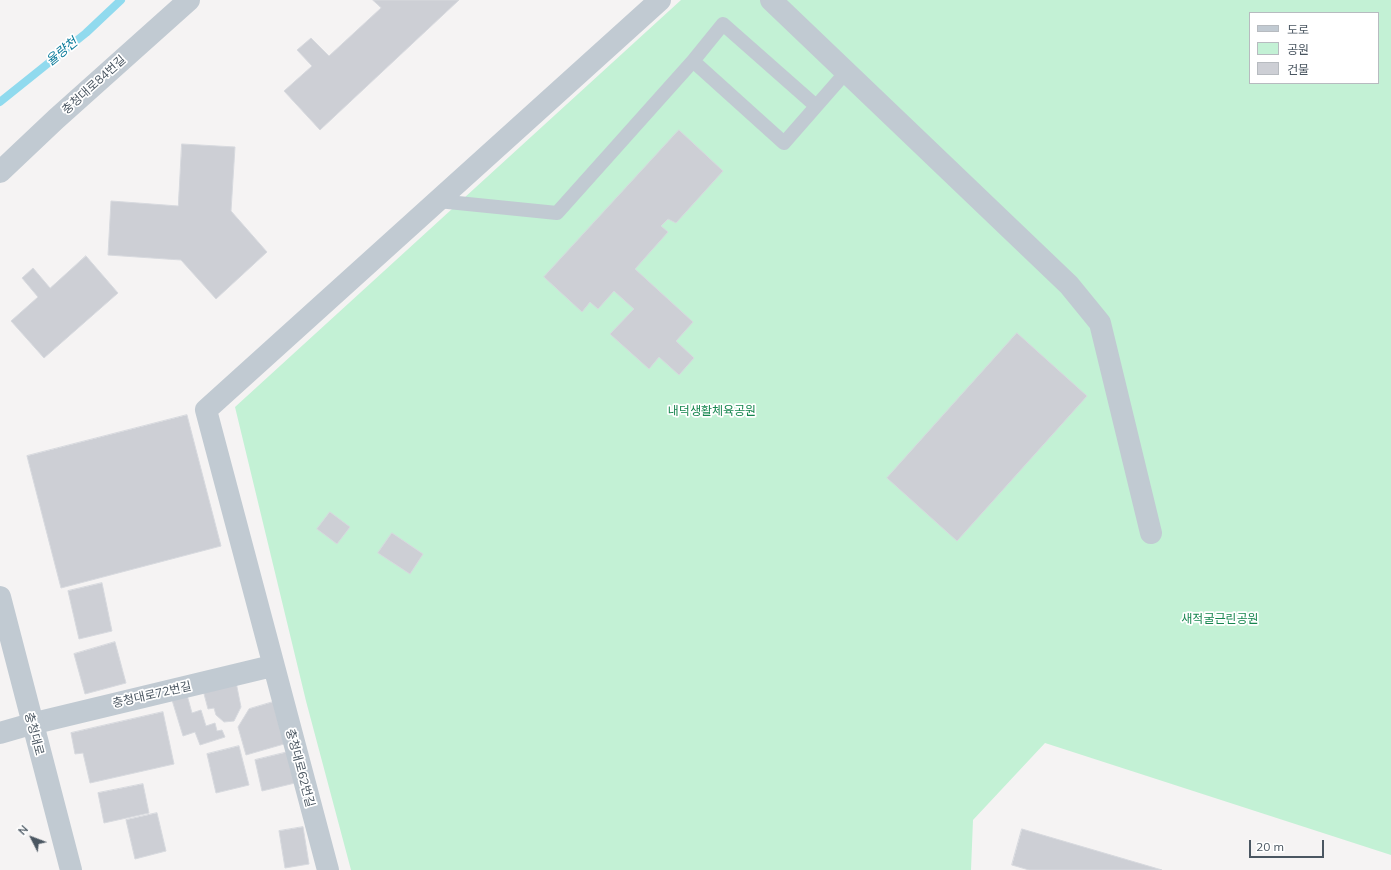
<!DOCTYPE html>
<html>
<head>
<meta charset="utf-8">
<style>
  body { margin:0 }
  #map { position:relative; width:1391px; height:870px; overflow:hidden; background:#f5f3f3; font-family:Mulish,"Noto Sans KR",sans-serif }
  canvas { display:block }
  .legend { position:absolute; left:1249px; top:12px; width:130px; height:72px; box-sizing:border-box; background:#fff; border:1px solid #b7bbc0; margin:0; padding:5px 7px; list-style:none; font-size:12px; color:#4a5661 }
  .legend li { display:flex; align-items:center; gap:8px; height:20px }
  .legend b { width:20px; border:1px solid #b7bbc0 }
  .north { position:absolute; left:12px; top:818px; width:40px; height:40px; -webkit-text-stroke:3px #fff; paint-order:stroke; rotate:312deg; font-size:11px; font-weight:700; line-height:16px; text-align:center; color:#4a5661 }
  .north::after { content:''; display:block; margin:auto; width:14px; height:18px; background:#4a5661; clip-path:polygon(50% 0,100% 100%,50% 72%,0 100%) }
  .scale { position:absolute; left:1249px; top:840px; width:75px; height:18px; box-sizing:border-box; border:2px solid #4a5661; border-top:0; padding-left:5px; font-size:12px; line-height:14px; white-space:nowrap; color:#4a5661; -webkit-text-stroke:3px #fff; paint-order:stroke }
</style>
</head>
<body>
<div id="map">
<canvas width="1391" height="870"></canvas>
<ul class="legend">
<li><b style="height:5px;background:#c1cad2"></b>도로</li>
<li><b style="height:11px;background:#c3f1d5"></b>공원</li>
<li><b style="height:11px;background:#cdcfd5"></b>건물</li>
</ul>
<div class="north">N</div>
<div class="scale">20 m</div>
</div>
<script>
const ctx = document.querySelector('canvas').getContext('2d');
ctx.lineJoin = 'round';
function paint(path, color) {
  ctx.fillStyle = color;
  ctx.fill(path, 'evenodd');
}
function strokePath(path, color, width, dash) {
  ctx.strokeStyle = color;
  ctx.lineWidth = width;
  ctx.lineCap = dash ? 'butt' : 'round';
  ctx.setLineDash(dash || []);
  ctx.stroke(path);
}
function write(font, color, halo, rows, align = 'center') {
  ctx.font = font + ' Mulish,"Noto Sans KR",sans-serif';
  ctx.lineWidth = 3.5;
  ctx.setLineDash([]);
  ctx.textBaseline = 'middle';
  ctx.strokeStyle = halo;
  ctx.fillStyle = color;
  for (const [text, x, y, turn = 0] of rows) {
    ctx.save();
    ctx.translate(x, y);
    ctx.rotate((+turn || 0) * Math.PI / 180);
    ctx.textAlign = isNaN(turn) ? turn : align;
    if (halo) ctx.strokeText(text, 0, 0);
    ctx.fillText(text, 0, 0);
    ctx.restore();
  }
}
paint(new Path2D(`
  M681 0H1391V855L1045 743 973 820 971 870H351L306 701 235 407ZM1250 13H1378V83H1250Z`), '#c3f1d5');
strokePath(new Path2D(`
  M0 102 86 33 121 0`), '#90daee', 8);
const building = new Path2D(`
  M373 0H459L320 130 284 91 312 66 297 50 311 38 329 56 381 8Z
  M679 130 723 171 676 223 668 219 661 226 668 232 635 269 693 322 676 341 694 358 679 375 659 357 649 369 610 334 634 309 614 291 598 309 590 302 582 312 544 277Z
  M182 144 235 147 231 211 267 252 216 299 181 260 108 255 111 201 178 206Z
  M86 256 118 293 44 358 11 321 38 297 22 278 33 268 50 288Z
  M1017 333 1087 396 957 541 887 478Z
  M187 415 221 546 61 588 27 456Z
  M330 512 350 527 337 544 317 529Z
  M392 533 423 554 410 574 378 553Z
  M102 583 112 631 79 639 68 591Z
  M115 642 126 683 85 694 74 654Z
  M236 682 241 707 234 721 224 722 216 715 214 708 208 709 203 690Z
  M187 695 192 713 201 710 206 726 215 723 217 731 222 730 225 737 200 745 195 732 183 736 172 700Z
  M273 702 284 744 246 755 238 727 249 709Z
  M163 712 174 764 90 783 83 753 75 754 71 733Z
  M239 746 249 785 216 793 207 754Z
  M288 752 295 783 262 791 255 760Z
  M143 784 149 813 104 823 98 793Z
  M157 813 166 851 135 859 126 820Z
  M303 827 309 864 285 868 279 831Z
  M1022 829 1162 870H1029L1012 865Z`);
paint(building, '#cdcfd5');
strokePath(building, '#d7d9de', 1);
strokePath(new Path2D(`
  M693 61 723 24 816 106
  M438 201 557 213 693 61 784 143 847 71`), '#c1cad2', 14);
strokePath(new Path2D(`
  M771 0 1069 285 1100 323 1151 533
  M0 172 56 119 189 0
  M0 733 31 724 272 666
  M328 870 206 410 660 0`), '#c1cad2', 22);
strokePath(new Path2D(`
  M0 597 71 870`), '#c1cad2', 22);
write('12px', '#4a5661', '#fff', [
  ["충청대로84번길",94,85,-42],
  ["충청대로72번길",152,695,-13],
  ["충청대로",34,734,75],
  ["충청대로62번길",300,768,75]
]);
write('12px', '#17864f', '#fff', [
  ["내덕생활체육공원",712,411],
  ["새적굴근린공원",1220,619]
]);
write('italic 13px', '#0c7c9b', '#fff', [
  ["율량천",62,52,-39]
]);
</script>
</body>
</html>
